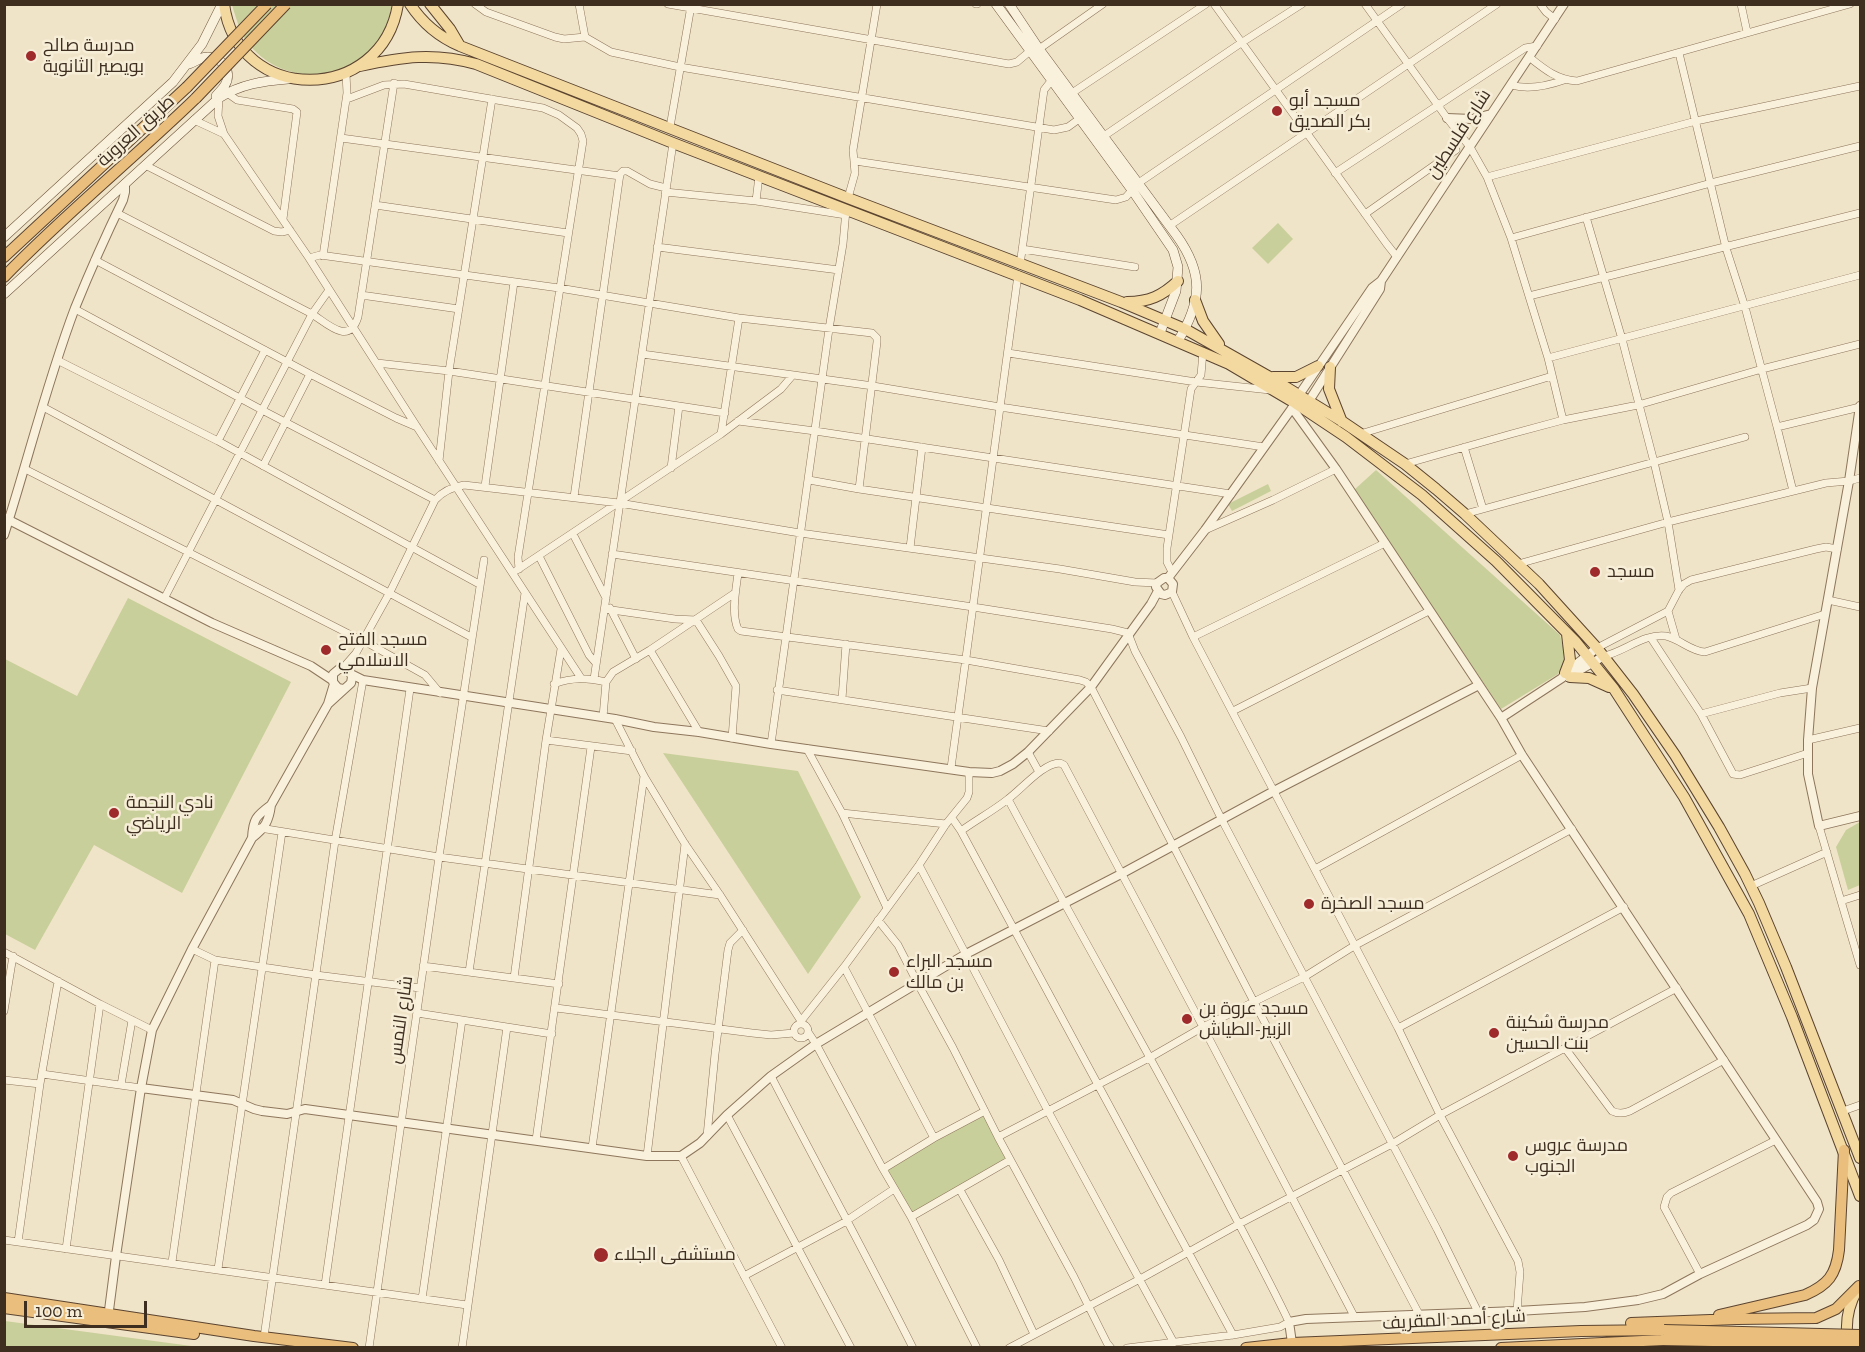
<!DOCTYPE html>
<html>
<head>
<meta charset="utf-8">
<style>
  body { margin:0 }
  #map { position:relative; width:1865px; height:1352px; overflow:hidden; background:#f0e4c8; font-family:"Zilla Slab",serif }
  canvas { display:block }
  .frame { position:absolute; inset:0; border:6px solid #3d2e20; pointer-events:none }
  .scale { position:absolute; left:24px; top:1301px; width:123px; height:27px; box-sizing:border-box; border:3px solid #3d2e20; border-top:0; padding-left:8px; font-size:18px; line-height:21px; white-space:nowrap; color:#3d2e20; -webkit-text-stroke:4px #f7eed8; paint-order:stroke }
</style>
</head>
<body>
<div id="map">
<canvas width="1865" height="1352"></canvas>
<div class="frame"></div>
<div class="scale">100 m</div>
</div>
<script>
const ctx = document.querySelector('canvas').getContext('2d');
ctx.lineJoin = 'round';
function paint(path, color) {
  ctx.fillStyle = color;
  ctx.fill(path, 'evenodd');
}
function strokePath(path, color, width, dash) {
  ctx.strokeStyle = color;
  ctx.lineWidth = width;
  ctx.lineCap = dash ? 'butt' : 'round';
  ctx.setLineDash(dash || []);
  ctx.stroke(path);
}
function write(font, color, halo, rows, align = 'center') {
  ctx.font = font + ' "Zilla Slab",Cairo,serif';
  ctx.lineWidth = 5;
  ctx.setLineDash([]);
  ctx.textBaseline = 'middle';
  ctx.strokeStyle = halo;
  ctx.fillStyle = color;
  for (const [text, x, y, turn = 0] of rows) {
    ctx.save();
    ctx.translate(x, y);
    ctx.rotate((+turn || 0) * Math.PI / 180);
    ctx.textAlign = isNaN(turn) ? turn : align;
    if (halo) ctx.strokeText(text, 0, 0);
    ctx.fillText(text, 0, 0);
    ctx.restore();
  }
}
paint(new Path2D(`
  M232 5H392C390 13 388 24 384 32 359 80 291 89 254 50 241 38 237 21 232 5Z
  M1278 223 1293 239 1268 264 1252 248Z
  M1376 470 1560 635 1566 658 1558 674 1501 709 1354 490Z
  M1268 484 1271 491 1232 511 1228 504Z
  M128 598 291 682 182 893 94 845 35 950 5 934V659L77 696Z
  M663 753 798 771 861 897 808 974Z
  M1860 822V885L1848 890 1836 847 1846 830Z
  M984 1112 1010 1160 911 1217 884 1169Z
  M5 1321 199 1347H5Z`), '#c9cf9b');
const minor = new Path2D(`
  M475 4 486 12 555 37 564 39 585 37 611 52 680 67 1054 130 1068 127 1079 119
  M579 4 585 37
  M668 4 1009 64 1017 62 1030 51
  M976 4H977
  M1214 4 1386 243 1397 257
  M1365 4 1447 118 1470 147 1487 177 1511 238 1548 358 1563 420
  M1540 4 1546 12 1555 19
  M1741 4 1747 32
  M1039 49 1103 4
  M1679 53 1726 248 1745 307 1777 427 1860 407
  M1529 57C1544 69 1557 80 1577 81L1850 4
  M1511 85C1528 90 1547 86 1564 80
  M227 93 237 100 293 109 297 112 283 219
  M1072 93 1206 4
  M219 98 218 116 224 134 309 258 417 427 581 678
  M347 99 384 85 404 84 543 108 559 115 577 128 581 134 583 141 518 557 519 569
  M194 120 224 134
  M670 127 691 6
  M341 138 620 176
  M1101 138 1241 43 1302 4
  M855 161 1116 200 1126 197 1132 190
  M145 165 274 231 282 232 290 230
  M1335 173 1525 48 1537 46
  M1487 177 1696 121 1860 86
  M1137 184 1402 4
  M665 192 756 201 846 215
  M848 198 855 173 853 150 877 4
  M756 201 759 176
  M375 205 568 233
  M117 213 312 314C328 324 349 346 358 317L394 83
  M1365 214 1456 150
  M1586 217 1622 339 1654 462 1668 522 1826 483 1849 481 1860 478
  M1169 226 1497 4
  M1511 238 1711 183 1860 146
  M657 247 839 270
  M1022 249 1135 267
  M323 256 347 93 346 74
  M309 258 320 255 559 288 739 318 872 333 877 338V342L859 489
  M95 260 310 374 396 418 417 427
  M1020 265 1044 90 1051 81
  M361 295 459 309
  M1529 296 1860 213
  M75 309 262 410 435 500
  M1008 353 1196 382 1270 390
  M642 354 873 386 1000 407 1264 447
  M1548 358 1860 275
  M57 360 218 441 479 584
  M377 363 449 371 725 413
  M43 407 471 637
  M738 421 815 431 1231 494
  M1777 427 1793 491
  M721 434 739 318
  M1360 434 1552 376
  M218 441 265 350
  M1464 447 1483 509
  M439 461 449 371 492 99
  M1405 464 1511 434 1563 420 1638 405 1762 369 1860 344
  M263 466 310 374
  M671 468 679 406
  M25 469 355 637
  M809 480 859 489 1169 535
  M485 486 514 282
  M574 497 620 174 623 171H627L650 184 666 188
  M1465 514 1745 437
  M1205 530 1273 500 1336 469
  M573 534 606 598
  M910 548 922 447
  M612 554 973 607 1112 629 1128 633 1135 651 1181 737 1222 820 1437 1229 1478 1312
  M539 556 589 655 596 663
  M1518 564 1668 522 1679 590
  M517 570 721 434 781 389 792 376
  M1172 572 1167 562V548L1191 389 1201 375 1203 352
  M738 573C736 590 731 613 738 629L741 631 966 660 1080 680 1086 682 1091 687 1254 1002 1419 1314
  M1172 592 1193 637 1398 1028 1440 1115 1518 1261 1520 1272 1517 1311
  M164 599 312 314 329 290
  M1828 600 1860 607
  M610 608 636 659
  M605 609 675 619 696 620 719 656 736 686 732 738
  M1668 611 1676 639
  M1193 637 1385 543
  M1651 638 1701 714 1733 774 1740 775 1808 753
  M364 641 425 675 440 693
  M1597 648 1668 611 1679 590 1684 584 1691 580 1816 549 1826 547 1837 549
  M650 650 699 732
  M1604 656C1624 652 1644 633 1666 636 1680 639 1690 651 1705 652L1825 614
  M342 669 356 653
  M350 672 356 653 390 592 435 500C443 491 452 487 464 485L619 503 800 533 1060 569 1135 582 1157 583
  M594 679 673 143
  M606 682 613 672 650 650 735 593
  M554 684C573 677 587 678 606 682L603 717
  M777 690 1049 731
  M842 699 846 644
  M1233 711 1429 611
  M1701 714 1780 693 1812 688
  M615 719 644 776 685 844 720 895 801 1021 800 1024
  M546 740 632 751
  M1808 740 1860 728
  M771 744 829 329 843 244 846 210
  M807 749 842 813 887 908
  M1028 752 1039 772
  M951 768 1018 275
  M1008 799C1081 937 1160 1071 1231 1209 1251 1247 1271 1284 1289 1322L1280 1327 1233 1335 1127 1348
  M842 813 946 824
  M952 818 961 831 1233 1335
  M1819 826 1841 901
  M260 828 439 857 720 895
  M961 831C976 820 993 811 1008 799 1022 789 1043 763 1060 763L1064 765 1203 1027 1354 1316
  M919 865 1048 1111 1174 1343
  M1315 869 1522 755
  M1751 886 1827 852
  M1860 895 1841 901 1860 965
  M878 920 898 945 918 984 953 1048 998 1137 1074 1277 1107 1343 1111 1348
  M192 949 215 960 316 975 420 988
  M4 952 100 1004 152 1030
  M423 966 559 984
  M844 967 934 1138
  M469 972 525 593
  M514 978 546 740 561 649
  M556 1008 752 1033 771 1035 794 1033
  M4 1011 13 956
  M417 1013 552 1034
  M801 1021 844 967 919 865 946 824 967 798 969 792V772
  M794 1031a7 7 0 1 1 14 0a7 7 0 1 1-14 0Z
  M1398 1028 1624 907
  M808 1032 816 1044 883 1169 911 1217 977 1348
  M1565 1048 1612 1111C1618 1114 1623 1114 1630 1111L1724 1060
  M42 1074 141 1088
  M771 1076C818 1167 867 1256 913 1348
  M4 1080 40 1084
  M121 1085 132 1020
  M1843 1111 1860 1105
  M727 1115 851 1348
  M707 1136 715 1054 728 950 730 943 743 930
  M998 1137 1151 1057 1203 1027 1304 977 1354 946 1572 829
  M536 1140 591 747
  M592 1148 644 776
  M647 1156 685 844
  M681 1156 782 1348
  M883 1169 934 1138 985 1111
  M960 1190 999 1260 1034 1334
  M911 1217 1010 1160
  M4 1240 467 1305
  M18 1242 40 1084 58 981
  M66 1249 100 1004
  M172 1262 215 960
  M218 1269 282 832
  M1700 1274 1664 1207 1667 1197 1671 1193 1776 1140
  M744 1276 843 1223 894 1189
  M325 1285 410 689
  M422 1299 462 1020
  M264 1337 335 841 363 680
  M369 1348 439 857 484 560
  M462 1348 507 1027
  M1009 1348 1140 1279 1239 1224 1392 1144 1440 1115 1677 988`);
const tertiary = new Path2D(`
  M1447 118 1472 119 1491 114
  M1299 395 1372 288 1381 281
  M1309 401 1380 289 1381 281 1564 4
  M1860 406 1849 481 1812 688 1808 740V774L1819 826 1860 816
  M5 518 212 623 311 666 332 680
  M4 535C28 460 47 382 75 308 90 271 106 235 123 200L125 192V184
  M1168 578 1173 584 1172 592 1165 595 1161 594 1156 587 1157 583 1164 578H1168L1205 530 1295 404
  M351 674 363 680 615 719 654 727 699 732 771 744 969 772 992 773 1000 771 1013 764 1028 752 1091 687 1151 604 1158 591
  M1568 677 1604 656
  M328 704 351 683 352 677 350 672 345 669H339L333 674V682L338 688 343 689
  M1501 718 1562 678 1565 673 1597 648
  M252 838C265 828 269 821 271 805L328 704 334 684
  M141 1088 233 1100 254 1109 262 1111 287 1114 305 1109 647 1156H681L700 1143 727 1115 771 1076 816 1044 966 954 1121 874 1274 791 1479 685
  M108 1318 116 1256 141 1088 152 1030 192 949 252 838C253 819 256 816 271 805
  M1292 1343 1289 1322 1306 1319 1517 1311 1585 1307 1638 1300 1663 1294 1700 1274 1807 1225 1814 1220 1819 1209 1817 1202 1522 755 1501 718 1336 469 1292 408`);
const secondary = new Path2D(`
  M996 4 1132 190 1173 250 1178 267 1176 291 1160 333
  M1009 4 1039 49 1177 236C1204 274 1202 301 1178 341
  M189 64C195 62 201 57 207 57 222 56 233 72 225 85 223 89 219 92 216 96
  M4 237 173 82 202 44 222 4
  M4 294 219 98C241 84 263 81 288 79`);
const primary = new Path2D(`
  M224 4C237 105 382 105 398 4
  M410 4C423 24 439 37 460 46L848 198 1121 302 1185 329 1268 376 1343 422 1405 464 1436 489 1465 514 1539 584 1597 648 1633 694 1675 755 1719 827 1745 874 1759 903 1786 967 1860 1158
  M430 4 450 29 460 46
  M360 66C402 57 434 52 476 64L673 143 1080 300 1229 364 1295 403 1346 437 1422 495 1496 561 1575 641 1614 689 1684 797 1749 914 1792 1017 1860 1196
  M1195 300 1203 321 1219 344
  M1127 302C1149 302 1162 296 1178 281
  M1330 367 1329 389 1342 422
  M1273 377H1296L1318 366
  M1565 673 1570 660 1567 634
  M1570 677 1589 678 1609 687
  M1848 1341C1845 1323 1848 1306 1857 1290`);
const trunk = new Path2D(`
  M4 257 187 87
  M4 277C65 214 133 159 196 98
  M4 1298 254 1336 353 1348
  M4 1308 194 1334
  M1719 1315 1805 1295C1828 1285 1836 1275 1839 1250L1844 1150
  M1631 1323 1737 1319 1816 1318 1836 1309 1859 1286
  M1246 1348 1292 1343 1581 1331 1664 1330
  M1501 1348 1663 1340`);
strokePath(minor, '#8d765c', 8);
strokePath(tertiary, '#8d765c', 10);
strokePath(secondary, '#6f573f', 10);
strokePath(primary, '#5b4430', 12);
strokePath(trunk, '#5b4430', 12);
strokePath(minor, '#faf1dc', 7);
strokePath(tertiary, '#faf1dc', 8);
strokePath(secondary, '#faf1dc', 9);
strokePath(primary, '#f3d9a0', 10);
strokePath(trunk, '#eabe7c', 10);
const trunkBridge = new Path2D(`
  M187 87 267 4
  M196 98 286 4
  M1664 1330 1860 1335
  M1663 1340 1860 1344`);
strokePath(trunkBridge, '#5b4430', 12, []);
strokePath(trunkBridge, '#eabe7c', 10);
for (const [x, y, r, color] of [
  [31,56,6,"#9e2a2b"],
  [1277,111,6,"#9e2a2b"],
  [1595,572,6,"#9e2a2b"],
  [326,650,6,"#9e2a2b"],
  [114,813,6,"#9e2a2b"],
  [1309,904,6,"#9e2a2b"],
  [894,972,6,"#9e2a2b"],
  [1187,1019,6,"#9e2a2b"],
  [1494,1033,6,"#9e2a2b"],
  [1513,1156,6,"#9e2a2b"],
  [601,1255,8,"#9e2a2b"]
]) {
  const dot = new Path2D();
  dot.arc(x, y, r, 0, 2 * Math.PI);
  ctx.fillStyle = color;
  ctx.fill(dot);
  strokePath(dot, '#f7eed8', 2);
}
write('18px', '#3d2e20', '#f7eed8', [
  ["مدرسة صالح",43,46],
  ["بويصير الثانوية",43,67],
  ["مسجد أبو",1289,101],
  ["بكر الصديق",1289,122],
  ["مسجد",1607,572],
  ["مسجد الفتح",338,640],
  ["الاسلامي",338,661],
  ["نادي النجمة",126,803],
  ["الرياضي",126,824],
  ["مسجد الصخرة",1321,904],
  ["مسجد البراء",906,962],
  ["بن مالك",906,983],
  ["مسجد عروة بن",1199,1009],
  ["الزبير-الطياش",1199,1030],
  ["مدرسة سُكينة",1506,1023],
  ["بنت الحسين",1506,1044],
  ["مدرسة عروس",1525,1146],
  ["الجنوب",1525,1167],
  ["مستشفى الجلاء",614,1255]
], 'left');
write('18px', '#3d2e20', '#f7eed8', [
  ["طريق العروبة",136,131,-42],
  ["شارع فلسطين",1459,134,-57],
  ["شارع النمس",401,1020,-82],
  ["شارع أحمد المقريف",1454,1320,-3]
]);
</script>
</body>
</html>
